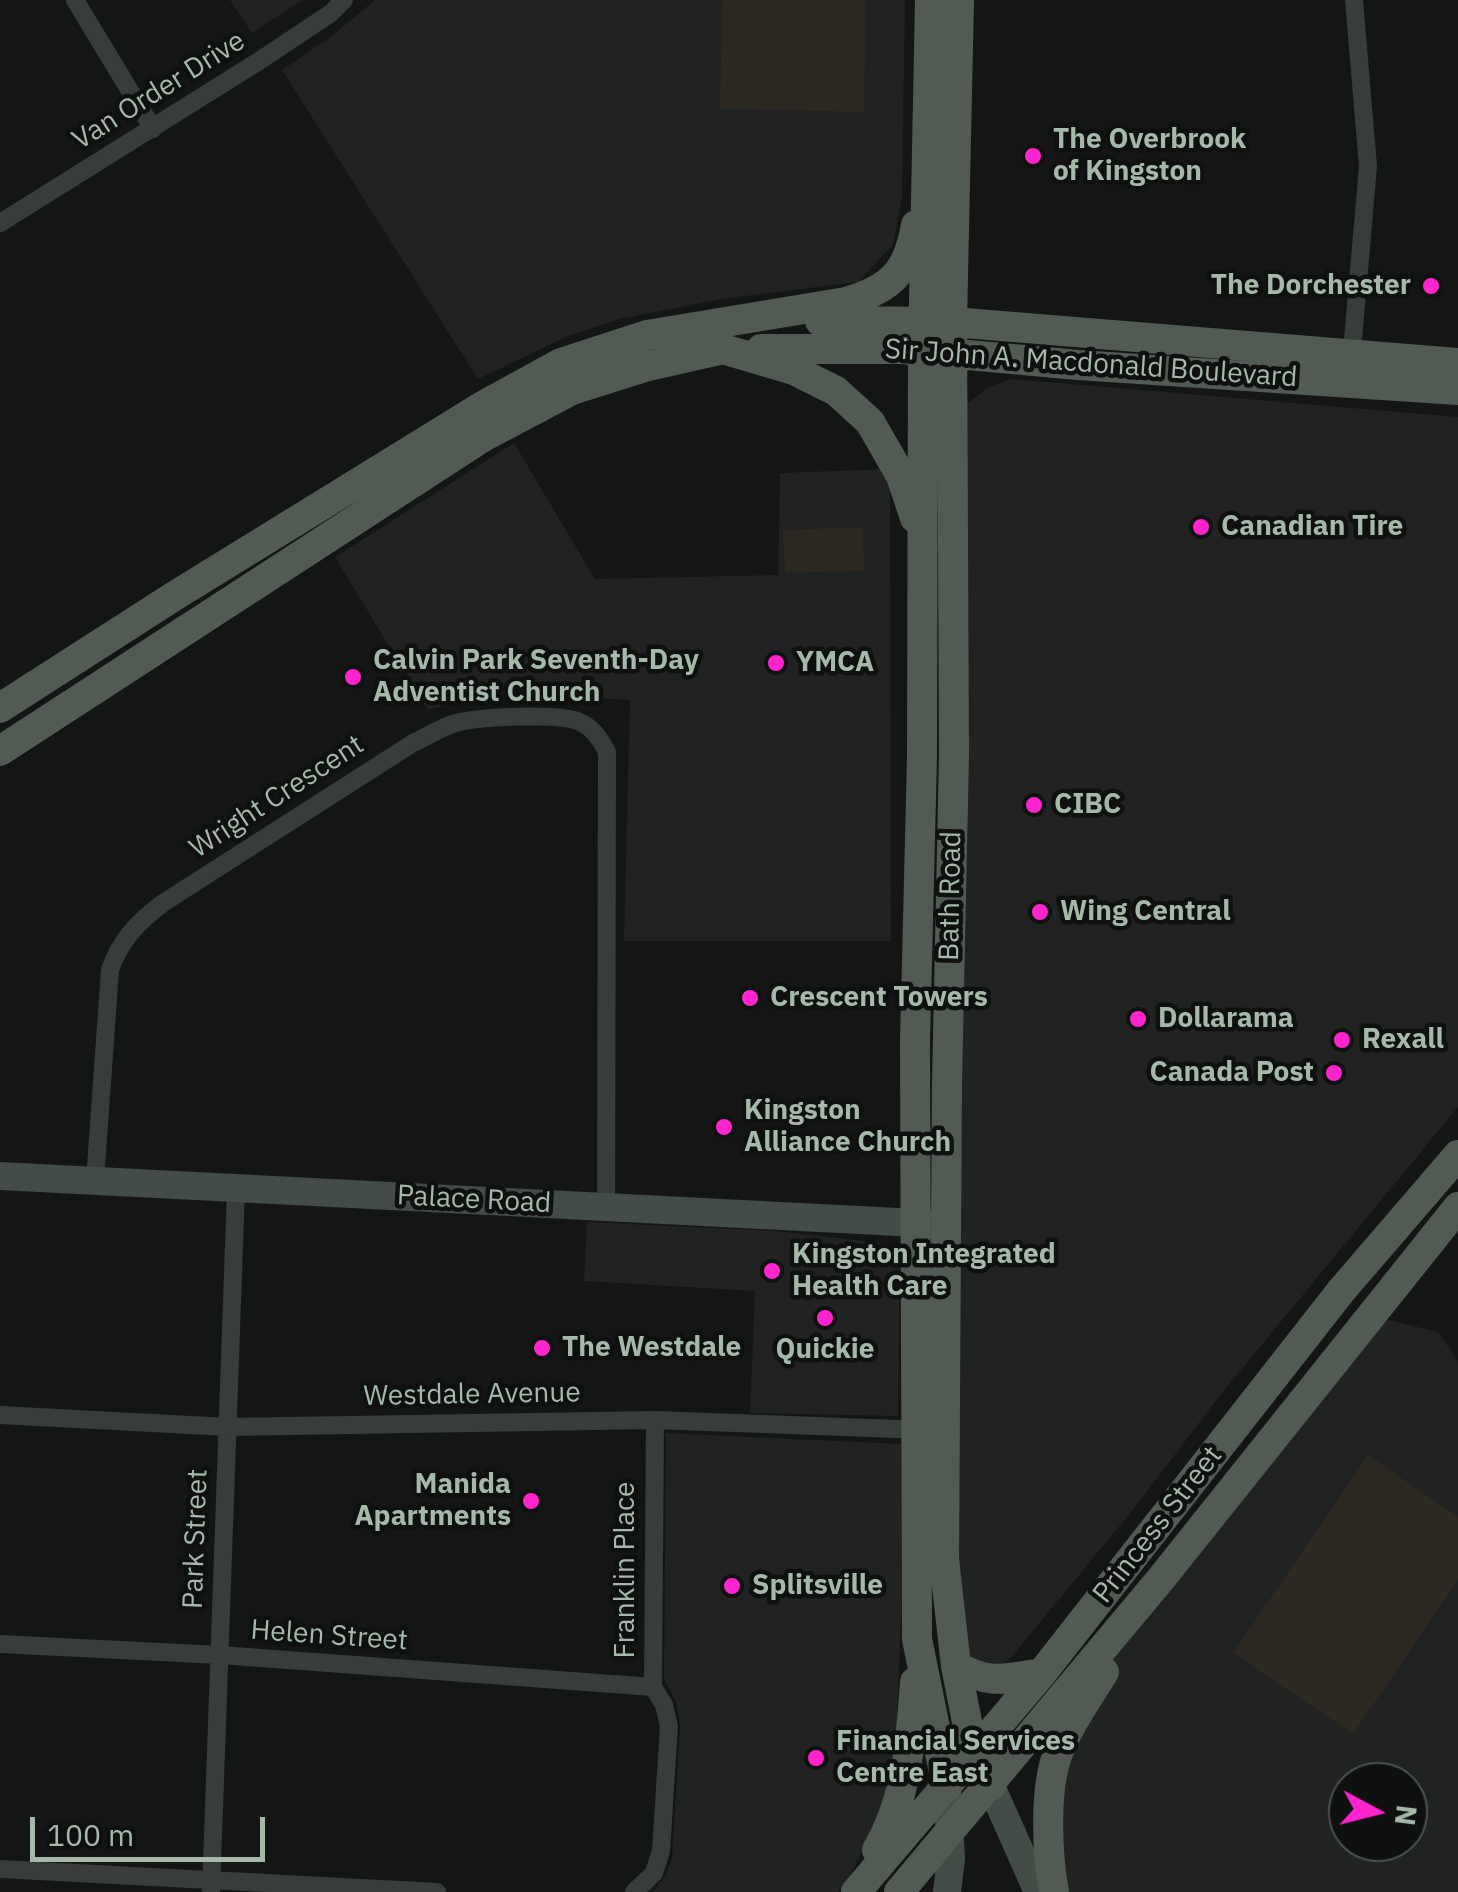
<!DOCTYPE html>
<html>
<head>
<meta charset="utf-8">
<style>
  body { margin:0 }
  #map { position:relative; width:1458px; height:1892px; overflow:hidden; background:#141615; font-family:"IBM Plex Sans",sans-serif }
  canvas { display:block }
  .north { position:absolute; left:1328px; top:1762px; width:100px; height:100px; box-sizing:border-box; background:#0f1110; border:2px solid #4b544e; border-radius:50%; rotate:97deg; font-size:28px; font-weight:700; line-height:40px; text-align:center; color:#a5b8aa }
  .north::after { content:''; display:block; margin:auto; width:35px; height:45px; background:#ff24ce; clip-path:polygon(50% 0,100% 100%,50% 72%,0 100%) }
  .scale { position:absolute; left:30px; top:1817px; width:235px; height:45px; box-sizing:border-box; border:5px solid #a5b8aa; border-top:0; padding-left:12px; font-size:30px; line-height:35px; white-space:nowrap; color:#a5b8aa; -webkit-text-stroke:8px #0f1110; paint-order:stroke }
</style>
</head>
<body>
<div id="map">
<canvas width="1458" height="1892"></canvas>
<div class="north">N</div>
<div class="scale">100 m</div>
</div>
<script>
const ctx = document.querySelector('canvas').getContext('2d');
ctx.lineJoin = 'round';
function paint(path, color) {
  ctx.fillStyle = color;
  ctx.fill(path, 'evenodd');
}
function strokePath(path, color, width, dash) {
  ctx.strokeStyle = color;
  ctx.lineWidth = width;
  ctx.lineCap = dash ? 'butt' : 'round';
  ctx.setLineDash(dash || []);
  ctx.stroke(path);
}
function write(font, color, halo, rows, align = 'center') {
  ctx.font = font + ' "IBM Plex Sans",sans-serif';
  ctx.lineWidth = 9;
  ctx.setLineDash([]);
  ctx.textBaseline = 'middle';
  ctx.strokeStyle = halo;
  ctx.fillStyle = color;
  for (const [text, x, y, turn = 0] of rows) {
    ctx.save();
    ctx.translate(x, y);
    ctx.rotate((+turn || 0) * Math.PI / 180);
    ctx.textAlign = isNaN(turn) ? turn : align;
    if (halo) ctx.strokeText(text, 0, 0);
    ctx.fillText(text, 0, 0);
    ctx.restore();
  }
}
paint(new Path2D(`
  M230 0H302L252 33Z
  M375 0H905L902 197 893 245 858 282 721 299 619 319 568 336 478 379 282 70 332 36Z
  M1012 379 1458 417V1107L1221 1394 1136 1506 1008 1661 988 1668 969 1664 951 1568 963 407 988 387Z
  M514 443 595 579 778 575 780 473 890 469 891 941H624L630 700 491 693 428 710 335 557Z
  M587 1222 776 1231 881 1243 900 1263 898 1416 750 1413 755 1291 584 1281Z
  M1371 1316 1438 1332 1458 1361V1892H1056L1051 1794 1108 1665ZM1348 1782H1408V1842H1348Z
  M666 1433 901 1444V1615L895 1777 852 1873 838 1892H653L666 1875 672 1858 680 1726 676 1702 664 1679Z`), '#202322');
paint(new Path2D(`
  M722 0H866L864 112 720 109Z
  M863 527 864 571 785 573 783 530Z
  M1368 1455 1458 1517V1580L1353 1734 1233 1653Z`), '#2c2822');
strokePath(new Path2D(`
  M75 0 153 129
  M0 223 259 61 331 13 344 0
  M1351 363 1368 166 1354 0
  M95 1180 110 970C120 940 138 922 163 903L413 743C427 737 441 727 456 723 479 717 563 712 582 723 594 729 601 740 607 752L606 1206
  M0 1415 228 1427 655 1420 924 1430
  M0 1644 220 1655 653 1687
  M0 1869 437 1892
  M211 1892 236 1189
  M634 1892 654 1873 661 1851 669 1726 664 1705 653 1687 655 1420`), '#373e3a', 18);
strokePath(new Path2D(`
  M0 1176 937 1224
  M991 1786 1038 1892
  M947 1892 951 1859 947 1787`), '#434c46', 28);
strokePath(new Path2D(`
  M930 0 923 352 922 756 915 1042 917 1639 947 1787
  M959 0 952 322 954 755 947 1084 944 1559 956 1666 968 1727 991 1786
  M820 321 952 322 1458 363
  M761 349H902L1078 365 1458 390
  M0 708 176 595 481 407 561 363 647 335 846 302C891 289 908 272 916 225
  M0 751 483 437 572 390 648 366 723 349 794 370 836 391 870 422 901 476 915 518
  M956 1666C990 1685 1005 1679 1042 1673
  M877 1850C907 1799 911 1740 915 1682
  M856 1892 1042 1673 1341 1291 1458 1155
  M899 1892 1160 1580 1458 1207
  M1054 1892C1047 1854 1044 1789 1058 1753 1069 1724 1088 1698 1104 1672`), '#515b54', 30);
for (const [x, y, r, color] of [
  [1033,156,10,"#ff24ce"],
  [1431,286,10,"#ff24ce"],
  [1201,527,10,"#ff24ce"],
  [776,663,10,"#ff24ce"],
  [353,677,10,"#ff24ce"],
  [1034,805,10,"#ff24ce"],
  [1040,912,10,"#ff24ce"],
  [750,998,10,"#ff24ce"],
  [1138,1019,10,"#ff24ce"],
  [1342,1040,10,"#ff24ce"],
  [1334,1073,10,"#ff24ce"],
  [724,1127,10,"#ff24ce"],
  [772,1271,10,"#ff24ce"],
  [825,1318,10,"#ff24ce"],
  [542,1348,10,"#ff24ce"],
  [531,1501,10,"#ff24ce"],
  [732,1586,10,"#ff24ce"],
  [816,1758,10,"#ff24ce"]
]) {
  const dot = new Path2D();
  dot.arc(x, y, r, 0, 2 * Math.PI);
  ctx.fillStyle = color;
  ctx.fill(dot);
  strokePath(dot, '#0f1110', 4);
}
write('28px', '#a5b8aa', '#0f1110', [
  ["Van Order Drive",159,91,-32],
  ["Sir John A. Macdonald Boulevard",1091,364,4],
  ["Wright Crescent",277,797,-33],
  ["Bath Road",951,896,-89],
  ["Palace Road",474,1200,3],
  ["Westdale Avenue",472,1395,-1],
  ["Princess Street",1158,1525,-52],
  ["Park Street",196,1539,-88],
  ["Franklin Place",626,1570,-90],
  ["Helen Street",329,1636,4]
]);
write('bold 28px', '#a5b8aa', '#0f1110', [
  ["The Overbrook",1053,140],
  ["of Kingston",1053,172],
  ["The Dorchester",1411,286,"right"],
  ["Canadian Tire",1221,527],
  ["Calvin Park Seventh-Day",373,661],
  ["Adventist Church",373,693],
  ["YMCA",796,663],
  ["CIBC",1054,805],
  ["Wing Central",1060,912],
  ["Crescent Towers",770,998],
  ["Dollarama",1158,1019],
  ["Rexall",1362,1040],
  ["Canada Post",1314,1073,"right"],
  ["Kingston",744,1111],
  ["Alliance Church",744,1143],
  ["Kingston Integrated",792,1255],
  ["Health Care",792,1287],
  ["The Westdale",562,1348],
  ["Quickie",825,1350,"center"],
  ["Manida",511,1485,"right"],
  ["Apartments",511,1517,"right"],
  ["Splitsville",752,1586],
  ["Financial Services",836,1742],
  ["Centre East",836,1774]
], 'left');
</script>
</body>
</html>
